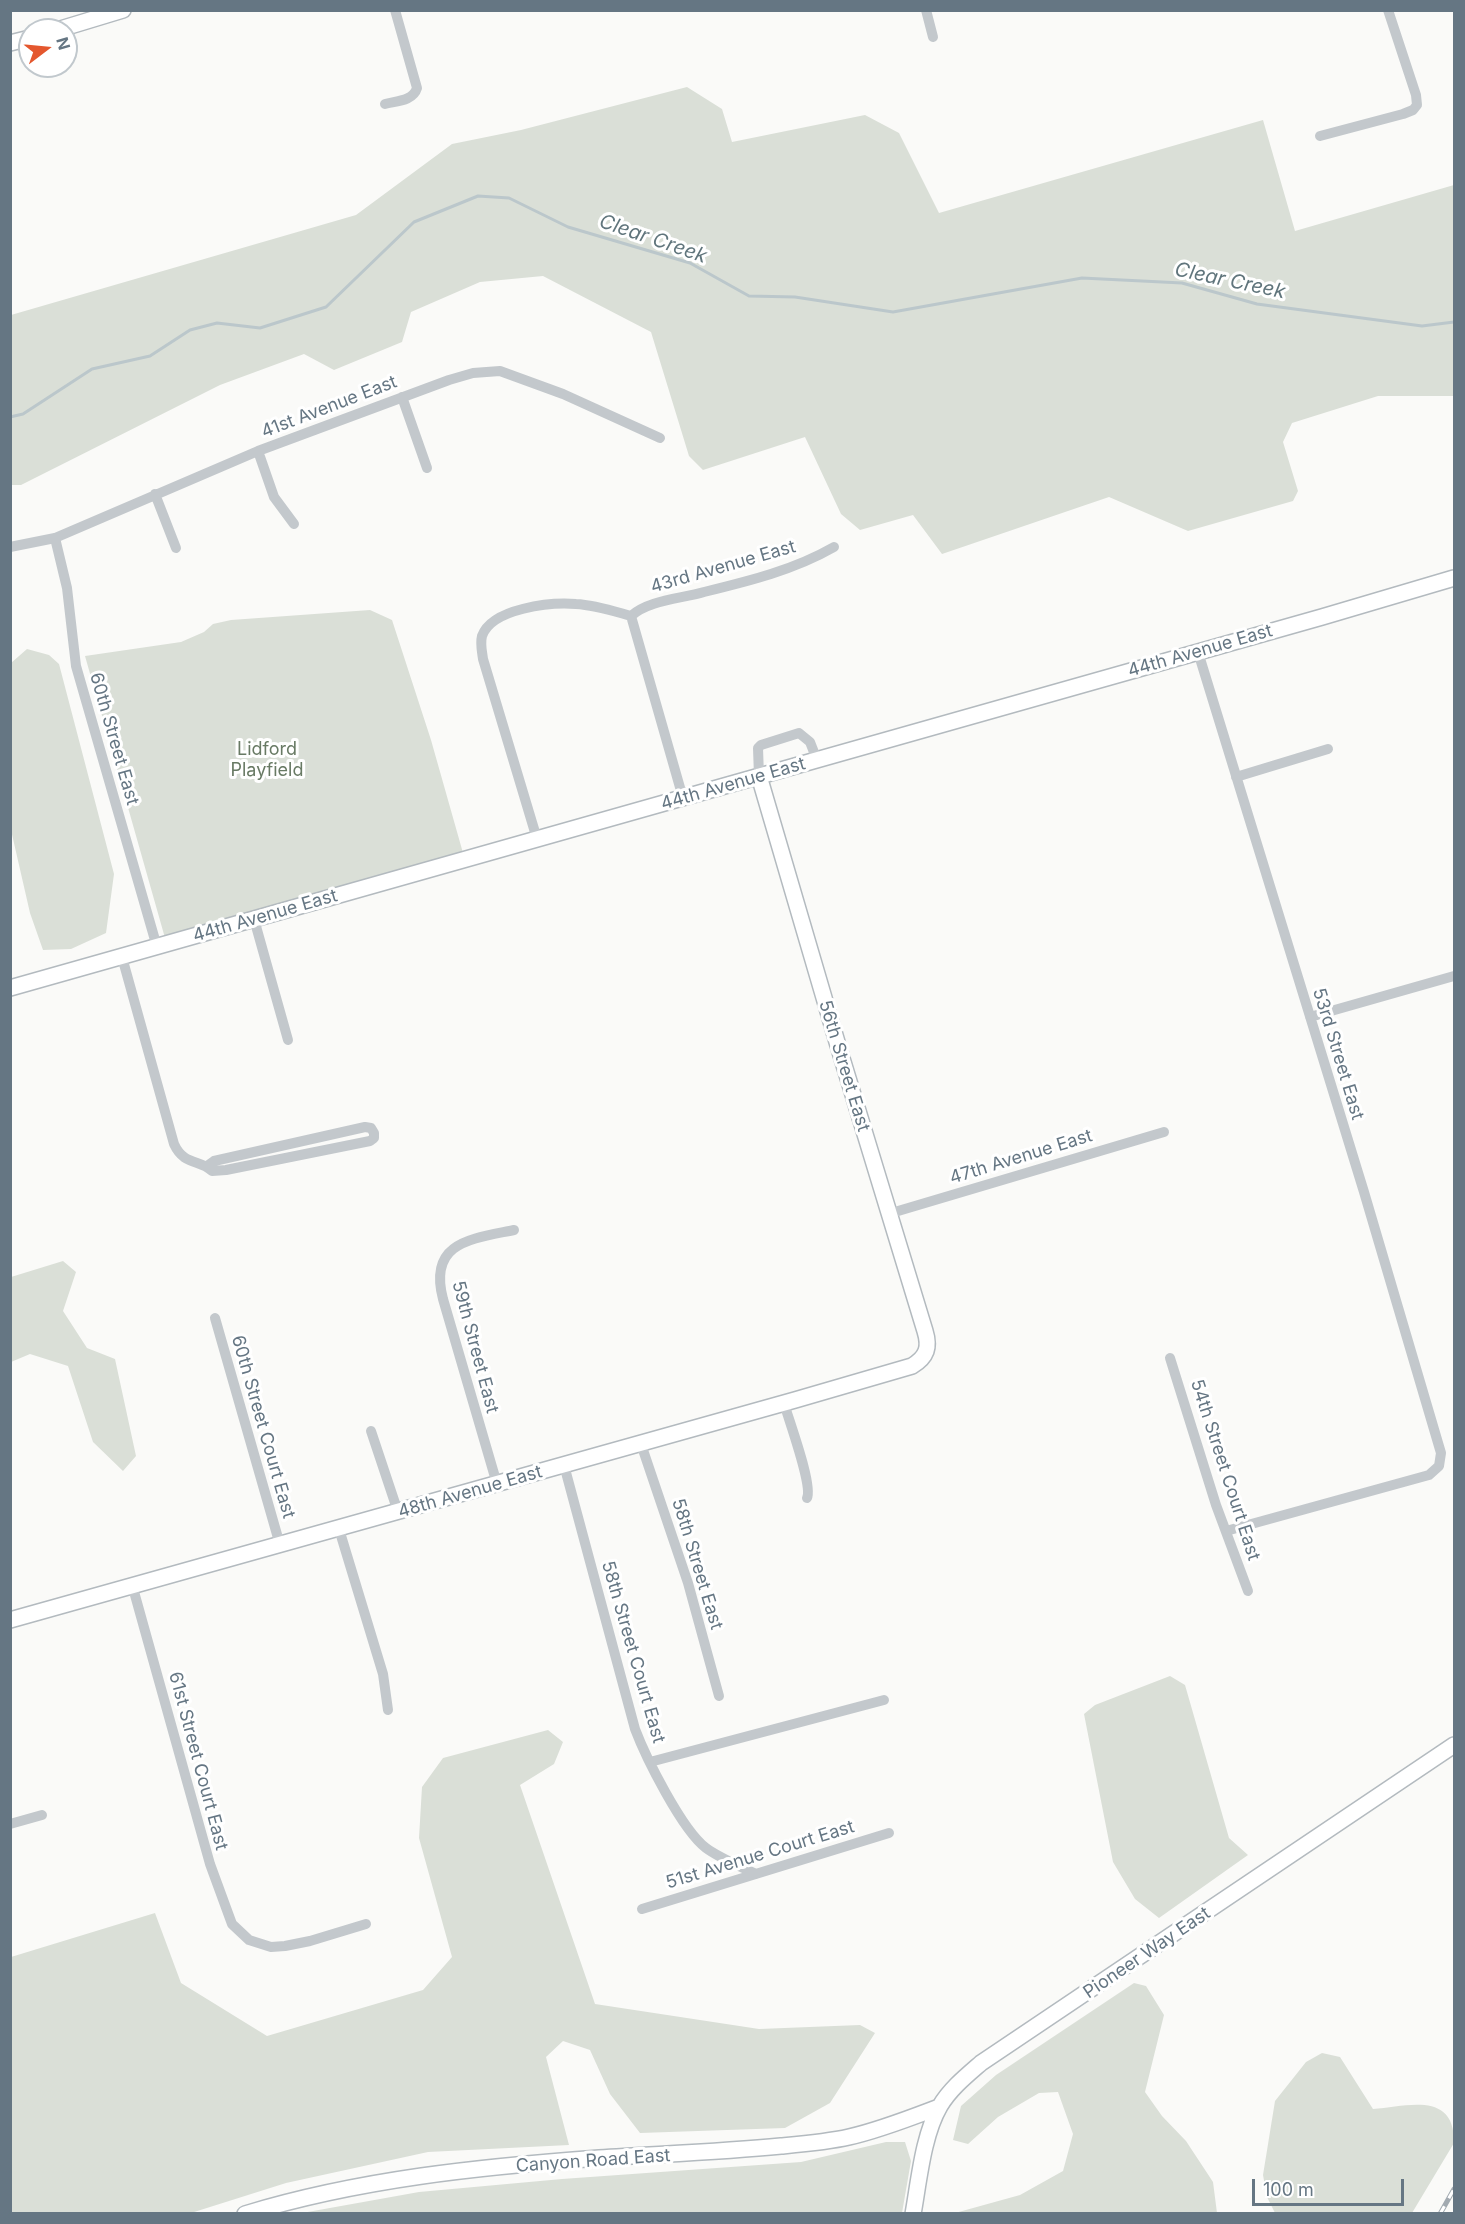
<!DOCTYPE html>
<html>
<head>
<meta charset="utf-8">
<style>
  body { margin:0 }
  #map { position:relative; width:1465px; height:2224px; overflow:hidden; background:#fafaf8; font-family:Inter,sans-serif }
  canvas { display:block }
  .frame { position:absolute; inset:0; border:12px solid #657683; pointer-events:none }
  .north { position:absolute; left:18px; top:18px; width:60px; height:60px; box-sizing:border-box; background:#fff; border:2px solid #c1c8cd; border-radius:50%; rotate:74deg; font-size:16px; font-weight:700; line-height:24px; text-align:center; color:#657683 }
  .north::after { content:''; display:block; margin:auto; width:21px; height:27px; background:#e4572e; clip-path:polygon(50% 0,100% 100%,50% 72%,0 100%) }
  .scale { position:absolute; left:1252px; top:2179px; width:152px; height:27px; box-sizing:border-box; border:3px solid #657683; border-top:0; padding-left:8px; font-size:18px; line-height:21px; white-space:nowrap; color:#657683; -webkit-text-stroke:4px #fff; paint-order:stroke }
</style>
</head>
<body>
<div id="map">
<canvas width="1465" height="2224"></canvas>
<div class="frame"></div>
<div class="north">N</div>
<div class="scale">100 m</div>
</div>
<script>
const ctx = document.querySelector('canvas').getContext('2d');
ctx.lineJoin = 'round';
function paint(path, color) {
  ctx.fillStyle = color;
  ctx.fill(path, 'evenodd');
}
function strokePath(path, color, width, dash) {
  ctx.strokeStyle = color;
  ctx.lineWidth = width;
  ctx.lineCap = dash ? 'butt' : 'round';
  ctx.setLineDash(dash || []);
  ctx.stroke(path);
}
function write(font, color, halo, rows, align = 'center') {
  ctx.font = font + ' Inter,sans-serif';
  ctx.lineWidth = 6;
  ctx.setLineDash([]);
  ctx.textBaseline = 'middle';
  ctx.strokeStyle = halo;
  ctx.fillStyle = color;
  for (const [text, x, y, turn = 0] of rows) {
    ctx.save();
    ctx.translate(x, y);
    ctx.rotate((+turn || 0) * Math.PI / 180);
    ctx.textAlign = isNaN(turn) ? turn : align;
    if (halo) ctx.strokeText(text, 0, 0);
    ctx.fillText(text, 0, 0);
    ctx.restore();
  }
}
paint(new Path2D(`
  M687 87 722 109 732 142 865 115 899 133 939 213 1263 120 1295 231 1454 185V396H1378L1292 423 1283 442 1298 491 1293 501 1188 531 1109 497 942 554 913 515 860 530 841 514 805 437 703 470 689 456 651 332 543 276 480 282 411 312 402 342 334 370 304 354 220 385 21 485H11V315L356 215 452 144 521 130Z
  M370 610 392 620 431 740 463 853 165 938 85 656 181 642 204 632 213 624 231 620Z
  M27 649 49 655 59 664 114 874 106 933 71 949 43 950 30 913 11 830V663Z
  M63 1261 76 1272 63 1311 87 1348 115 1359 136 1456 123 1471 93 1442 68 1366 30 1354 11 1362V1277Z
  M1170 1676 1185 1685 1229 1838 1248 1855 1159 1918 1135 1899 1113 1862 1084 1714 1095 1705Z
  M548 1730 563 1742 554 1764 520 1785 595 2004 759 2029 860 2025 875 2033 830 2103 785 2128 640 2133 610 2094 590 2050 563 2041 546 2057 569 2145 428 2152 286 2183 191 2213H11V1957L155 1913 181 1983 267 2036 423 1990 452 1957 419 1838 422 1787 443 1758Z
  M1134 1983 1146 1986 1164 2015 1145 2092 1162 2116 1186 2141 1213 2182 1217 2213H955L1020 2195 1063 2171 1073 2134 1058 2092 1039 2093 998 2117 968 2144 953 2140 961 2106 996 2075Z
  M1322 2053 1340 2057 1373 2109C1408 2106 1455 2091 1454 2143L1412 2213H1275L1267 2197 1263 2175 1275 2101 1306 2062Z
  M886 2142H905L911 2161 902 2213H302L419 2192 562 2179 801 2162Z`), '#dadfd7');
strokePath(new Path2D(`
  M10 417 23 414 92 369 150 356 190 330 217 323 260 328 326 307 414 222 478 196 509 198 568 227 690 263 749 296 795 297 893 312 1082 278 1182 283 1257 304 1422 326 1454 322`), '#bbc7cb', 3);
const secondary = new Path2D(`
  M57 30 123 10
  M10 43 30 38
  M10 988 1322 617 1454 578
  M10 1620 795 1400 912 1366C927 1357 930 1347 925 1331L837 1042 759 776
  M245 2214C360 2179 479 2167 599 2158 660 2154 720 2152 781 2146 803 2144 827 2142 849 2137 880 2130 910 2118 939 2107
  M913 2214C919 2181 923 2135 940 2106 950 2089 966 2076 981 2063L1454 1745`);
strokePath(secondary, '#b3babf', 18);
strokePath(new Path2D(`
  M926 10 933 37
  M385 104C397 101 413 101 417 88L395 10
  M1320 136 1403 114 1413 110 1417 105 1416 95 1388 10
  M402 397 427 468
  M258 451 274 497 294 524
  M155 494 176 548
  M55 538 67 588 76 666 157 947
  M10 547 55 538 258 451 449 380 473 373 500 371 563 394 660 438
  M631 616C649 600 680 599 704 592 749 581 794 570 834 547
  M631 616 683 798
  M1198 652 1364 1192 1441 1453 1439 1466 1429 1475 1226 1531
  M759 776 758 748 761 745 799 733 810 742 817 760
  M1236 777 1328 749
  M537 839 483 659C482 651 480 644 482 636 492 608 551 602 576 604 595 605 613 611 631 616
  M254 919 288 1040
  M122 957 174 1144C184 1166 200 1159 212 1171L226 1170 370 1141 374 1138V1133L371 1128 365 1127 214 1161 207 1166
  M1310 1017 1454 976
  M888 1214 1164 1132
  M215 1318 280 1545
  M1170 1358 1216 1505 1248 1591
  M784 1403C789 1421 813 1485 807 1498
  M371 1431 398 1512
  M641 1444 688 1583 719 1696
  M564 1465 635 1729C646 1758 682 1830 706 1848 721 1859 740 1866 756 1874
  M497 1484 443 1299C428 1242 471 1239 514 1230
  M339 1529 383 1674 388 1710
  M133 1588 210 1864 232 1924 249 1940 271 1947 285 1946 310 1941 366 1924
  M650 1762 884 1700
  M10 1824 42 1815
  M642 1909 889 1833`), '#c3c8cc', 10);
strokePath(secondary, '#fff', 15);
const rail = new Path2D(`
  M1440 2214 1454 2189`);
strokePath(rail, '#a2aab0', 5);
strokePath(rail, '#fff', 3, [9]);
write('18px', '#657683', '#fff', [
  ["41st Avenue East",329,407,-21],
  ["43rd Avenue East",723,567,-16],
  ["44th Avenue East",1200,651,-16],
  ["60th Street East",114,739,74],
  ["44th Avenue East",733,784,-16],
  ["44th Avenue East",265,916,-16],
  ["53rd Street East",1338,1054,73],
  ["56th Street East",844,1066,73],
  ["47th Avenue East",1021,1157,-17],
  ["59th Street East",475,1347,75],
  ["60th Street Court East",263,1427,74],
  ["54th Street Court East",1225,1470,72],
  ["48th Avenue East",470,1492,-16],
  ["58th Street East",697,1564,73],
  ["58th Street Court East",633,1652,74],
  ["61st Street Court East",198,1761,75],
  ["51st Avenue Court East",760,1855,-17],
  ["Pioneer Way East",1147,1953,-34],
  ["Canyon Road East",593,2161,-4]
]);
write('18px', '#687a64', '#fff', [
  ["Lidford",267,750],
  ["Playfield",267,771]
]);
write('italic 20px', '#60757c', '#fff', [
  ["Clear Creek",653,239,19],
  ["Clear Creek",1230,281,12]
]);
</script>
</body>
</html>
